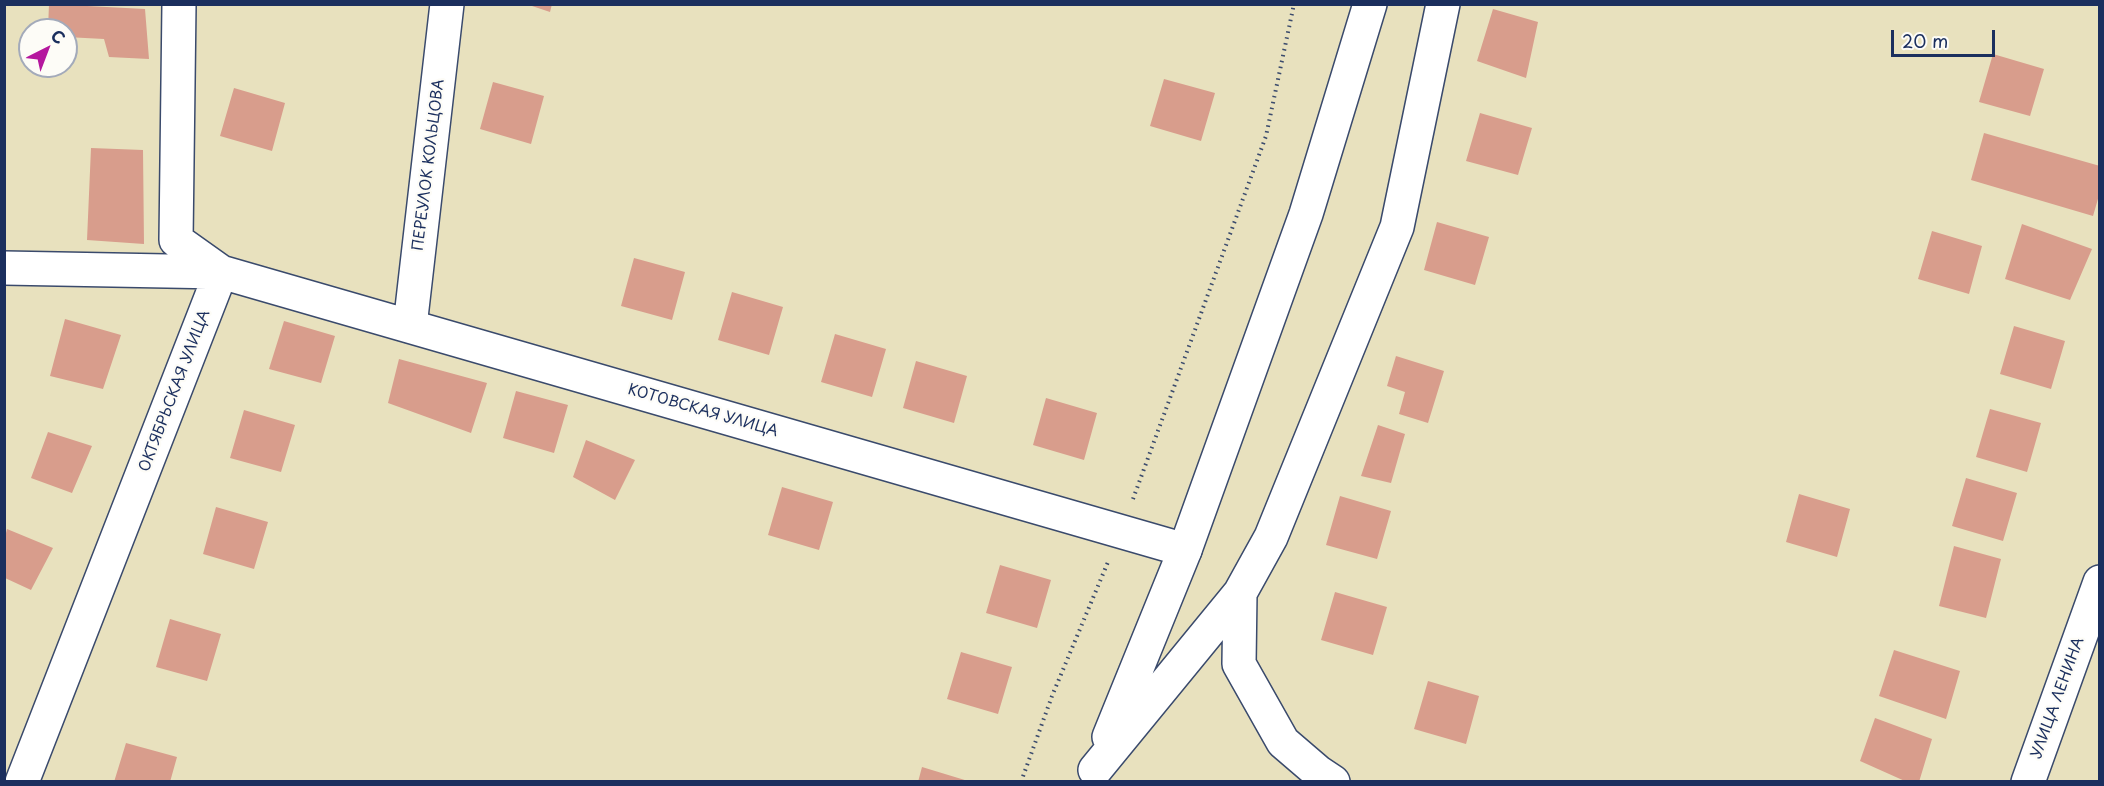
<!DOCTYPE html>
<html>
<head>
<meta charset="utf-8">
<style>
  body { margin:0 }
  #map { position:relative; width:2104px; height:786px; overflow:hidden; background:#e8e1be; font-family:"Playpen Sans",sans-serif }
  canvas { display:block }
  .frame { position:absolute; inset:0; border:6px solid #1b2f5e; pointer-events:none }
  .north { position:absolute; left:18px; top:18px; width:60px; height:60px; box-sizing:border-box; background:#fdfcf7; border:2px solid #a3aaba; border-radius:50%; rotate:42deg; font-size:16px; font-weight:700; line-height:24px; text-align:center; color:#1b2f5e }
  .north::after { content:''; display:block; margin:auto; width:21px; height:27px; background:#b5179e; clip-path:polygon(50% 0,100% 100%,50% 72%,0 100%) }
  .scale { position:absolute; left:1891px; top:30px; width:104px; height:27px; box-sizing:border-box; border:3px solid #1b2f5e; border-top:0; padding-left:8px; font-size:18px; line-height:21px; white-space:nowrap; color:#1b2f5e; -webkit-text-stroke:4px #fdfcf7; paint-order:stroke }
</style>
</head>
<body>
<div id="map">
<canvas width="2104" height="786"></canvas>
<div class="frame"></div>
<div class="north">С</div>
<div class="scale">20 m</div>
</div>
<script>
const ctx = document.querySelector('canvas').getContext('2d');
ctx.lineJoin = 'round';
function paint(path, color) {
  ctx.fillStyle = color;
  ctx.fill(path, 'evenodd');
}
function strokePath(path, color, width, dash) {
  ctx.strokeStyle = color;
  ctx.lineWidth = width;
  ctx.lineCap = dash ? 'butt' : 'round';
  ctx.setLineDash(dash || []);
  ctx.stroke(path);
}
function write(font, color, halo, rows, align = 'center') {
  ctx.font = font + ' "Playpen Sans",sans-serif';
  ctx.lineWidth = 4.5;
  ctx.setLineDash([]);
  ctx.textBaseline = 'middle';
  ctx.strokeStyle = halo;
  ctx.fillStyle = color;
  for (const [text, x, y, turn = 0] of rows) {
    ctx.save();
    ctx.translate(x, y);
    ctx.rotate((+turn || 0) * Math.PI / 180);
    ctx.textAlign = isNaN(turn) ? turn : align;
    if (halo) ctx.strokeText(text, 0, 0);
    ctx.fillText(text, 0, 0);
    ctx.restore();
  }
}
paint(new Path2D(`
  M49 4 145 9 149 59 109 57 104 39 66 37V30H48Z
  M526 4H552L550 12Z
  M1493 9 1538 22 1526 78 1477 61Z
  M1993 54 2044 69 2030 116 1979 102Z
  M1164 79 1215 93 1201 141 1150 126Z
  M493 82 544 96 531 144 480 129Z
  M234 88 285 103 272 151 220 136Z
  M1480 113 1532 128 1518 175 1466 161Z
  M1984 133 2100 166V192L2093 216 1971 180Z
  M91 148 143 150 144 244 87 240Z
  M1437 222 1489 237 1475 285 1424 270Z
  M2022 224 2092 249 2070 300 2005 279Z
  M1932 231 1982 246 1969 294 1918 279Z
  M634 258 685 272 672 320 621 306Z
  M732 292 783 307 769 355 718 340Z
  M65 319 121 335 103 389 50 376Z
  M284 321 335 336 321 383 269 369Z
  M2014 326 2065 341 2051 389 2000 374Z
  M835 334 886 349 872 397 821 382Z
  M1396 356 1444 371 1428 423 1399 414 1405 392 1387 386Z
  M399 359 487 383 471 433 388 403Z
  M916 361 967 376 954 423 903 408Z
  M516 391 568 405 554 453 503 438Z
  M1046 398 1097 413 1084 460 1033 445Z
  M1990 409 2041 423 2027 472 1976 457Z
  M244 410 295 425 281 472 230 458Z
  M1378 425 1405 434 1391 483 1361 476Z
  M48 432 92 446 72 493 31 478Z
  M586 440 635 460 615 500 573 477Z
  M1966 478 2017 493 2003 541 1952 526Z
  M782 487 833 502 819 550 768 535Z
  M1799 494 1850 509 1837 557 1786 542Z
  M1340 496 1391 511 1377 559 1326 545Z
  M216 507 268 522 254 569 203 554Z
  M7 529 53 548 31 590 5 578V537Z
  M1954 546 2001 559 1986 618 1939 606Z
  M1000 565 1051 580 1037 628 986 613Z
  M1335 592 1387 607 1373 655 1321 640Z
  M170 619 221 634 207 681 156 667Z
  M1894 650 1960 671 1946 719 1879 696Z
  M961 652 1012 667 998 714 947 699Z
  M1428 681 1479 696 1466 744 1414 729Z
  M1875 718 1932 739 1919 782H1907L1860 761Z
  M126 743 177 757 170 782H114Z
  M922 767 968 781V782H918Z`), '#d89d8c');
const street = new Path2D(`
  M4 268 221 272 1185 550
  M410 326 447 4
  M22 782 221 272 176 240 179 4
  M2028 782 2100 582`);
const secondary = new Path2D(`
  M1240 593 1239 664 1283 742 1318 772 1333 782
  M1109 737 1185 550 1306 214 1370 4
  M1095 770 1240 593 1271 537 1397 227 1443 4`);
strokePath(street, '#3a4a6c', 36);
strokePath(secondary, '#3a4a6c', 36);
strokePath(new Path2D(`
  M1133 499 1266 136 1294 4
  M1021 782 1052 696 1108 562`), '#3a4a6c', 4, [1.5, 4.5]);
strokePath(street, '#fff', 33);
strokePath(secondary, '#fff', 33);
write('15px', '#1b2f5e', '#fdfcf7', [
  ["ПЕРЕУЛОК КОЛЬЦОВА",429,165,-83],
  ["ОКТЯБРЬСКАЯ УЛИЦА",175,391,-69],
  ["КОТОВСКАЯ УЛИЦА",703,411,16],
  ["УЛИЦА ЛЕНИНА",2058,698,-70]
]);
</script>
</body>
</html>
